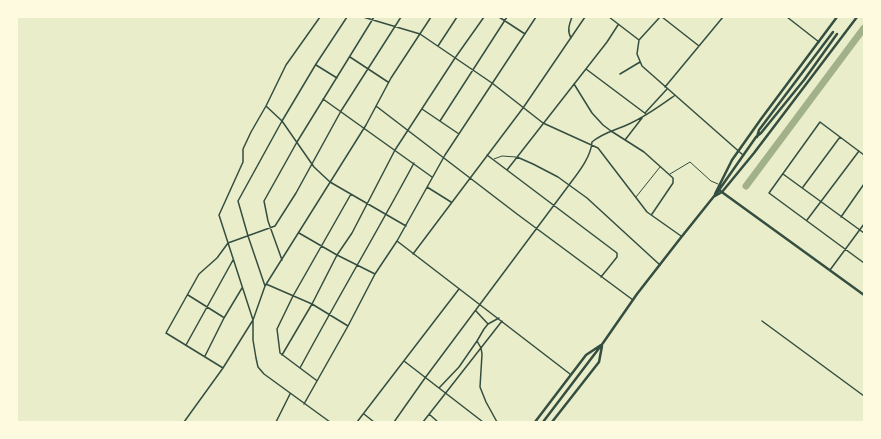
<!DOCTYPE html>
<html>
<head>
<meta charset="utf-8">
<style>
  body { margin:0 }
  #map { position:relative; width:881px; height:439px; overflow:hidden; background:#e9edc9; font-family:Quicksand,sans-serif }
  canvas { display:block }
  .frame { position:absolute; inset:0; border:18px solid #fefae0; pointer-events:none }
</style>
</head>
<body>
<div id="map">
<canvas width="881" height="439"></canvas>
<div class="frame"></div>
</div>
<script>
const ctx = document.querySelector('canvas').getContext('2d');
ctx.lineJoin = 'round';
function strokePath(path, color, width, dash) {
  ctx.strokeStyle = color;
  ctx.lineWidth = width;
  ctx.lineCap = dash ? 'butt' : 'round';
  ctx.setLineDash(dash || []);
  ctx.stroke(path);
}
strokePath(new Path2D(`
  M746 186 864 28`), '#a3b18a', 7);
strokePath(new Path2D(`
  M494 159 502 156 516 157
  M670 174 690 162 711 181 718 184
  M636 197 660 167`), '#344e41', 1);
strokePath(new Path2D(`
  M363 17 420 34 492 83 543 123 598 148 647 212 681 236
  M499 17 525 34
  M609 17 639 40
  M662 17 699 46 723 17
  M787 17 819 42
  M571 38C567 31 569 25 572 17
  M639 40 637 54 642 66 743 155
  M639 40 660 17
  M438 46 457 17
  M350 57 388 82
  M316 65 337 78
  M586 69 646 114
  M620 74 640 62
  M574 84 592 113 603 125 611 131 644 152 673 178V183L652 214
  M665 87 699 46
  M323 99 432 177
  M266 106 282 121 314 167 330 182 406 226
  M376 106 517 214 633 300
  M422 109 459 134
  M645 113 667 89
  M440 121 507 17
  M625 140 642 118
  M487 155 617 253V257L601 277
  M864 155 820 122 769 193 864 263
  M517 157 533 164 558 177 587 198 660 265
  M507 170 607 42 618 25
  M783 174 864 233
  M427 187 451 202
  M803 187 840 137
  M841 217 864 184
  M807 220 859 151
  M299 233 337 255 375 274
  M397 241 570 374
  M413 254 523 108 585 17
  M282 260 268 221 264 201 297 142 374 17
  M830 270 864 224
  M266 284 312 304 348 326
  M265 286 248 236 238 201 282 121 316 64 347 17
  M188 295 223 317
  M476 311 488 324
  M762 321 864 396
  M477 341 481 348 482 354 480 387 486 402 497 422
  M186 345 233 260
  M282 355 312 304 337 255 352 233 395 150 455 58 484 17
  M205 356 224 318 242 288
  M404 361 483 422
  M223 368 166 333 199 274 217 258 228 243 275 226 296 193 341 111 401 17
  M300 368C337 299 377 232 414 163
  M316 380 280 353 277 329 293 296 351 194
  M439 388 459 367 477 341 484 329 488 324 499 318
  M304 404 348 326 375 274 397 241 445 155 536 17
  M364 414 374 422
  M429 414 438 422
  M184 422 223 368 253 320 219 215 243 162V149L251 132 266 106 286 65 320 17
  M276 422 290 394
  M330 422 264 374 258 367 256 358 253 340V320L265 286 366 125 391 78 431 17
  M357 422 459 289
  M394 422 425 378 569 185C578 173 591 157 592 142 602 133 616 130 629 124 645 117 660 106 674 96
  M423 422 502 321`), '#344e41', 1.5);
strokePath(new Path2D(`
  M757 137 759 130 833 32
  M715 194 732 160 761 119 837 17
  M715 196 722 192 754 153 857 17
  M535 422 586 355 601 345
  M543 422 603 343 637 294 679 240 719 190 756 137 761 133 804 80 837 34
  M552 422 599 362 602 346`), '#344e41', 2.5);
strokePath(new Path2D(`
  M719 190 864 295`), '#344e41', 2.5);
</script>
</body>
</html>
